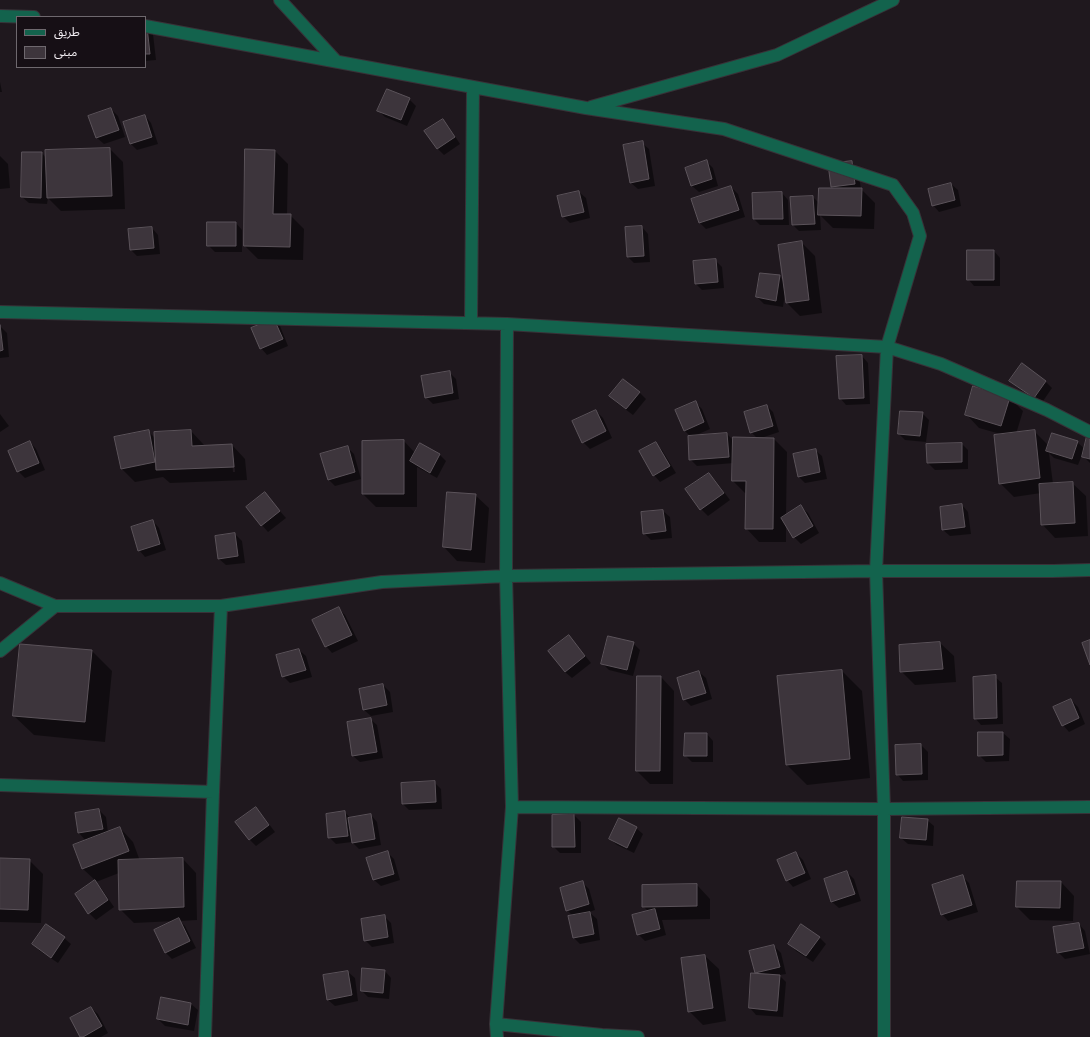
<!DOCTYPE html>
<html>
<head>
<meta charset="utf-8">
<style>
  body { margin:0 }
  #map { position:relative; width:1090px; height:1037px; overflow:hidden; background:#1f181e; font-family:Manrope,"Noto Sans Arabic",sans-serif }
  canvas { display:block }
  .legend { position:absolute; left:16px; top:16px; width:130px; height:52px; box-sizing:border-box; background:#160f15; border:1px solid #6e686e; margin:0; padding:5px 7px; list-style:none; font-size:12px; color:#f3eef3 }
  .legend li { display:flex; align-items:center; gap:8px; height:20px }
  .legend b { width:20px; border:1px solid #6e686e }
</style>
</head>
<body>
<div id="map">
<canvas width="1090" height="1037"></canvas>
<ul class="legend">
<li><b style="height:5px;background:#13634d"></b>طريق</li>
<li><b style="height:11px;background:#3d353c"></b>مبنى</li>
</ul>
</div>
<script>
const ctx = document.querySelector('canvas').getContext('2d');
ctx.lineJoin = 'round';
function paint(path, color) {
  ctx.fillStyle = color;
  ctx.fill(path, 'evenodd');
}
function strokePath(path, color, width, dash) {
  ctx.strokeStyle = color;
  ctx.lineWidth = width;
  ctx.lineCap = dash ? 'butt' : 'round';
  ctx.setLineDash(dash || []);
  ctx.stroke(path);
}
paint(new Path2D(`
  M145 28H147L153 34 156 60 145 61Z
  M0 82 2 92H0Z
  M409 99 416 106 407 126 385 117 379 111Z
  M111 109 118 116 125 137 104 144 97 138 90 117Z
  M145 116 151 123 158 144 137 150 131 144Z
  M443 120 449 127 460 144 444 155 437 148Z
  M642 143 649 149 655 186 638 189 631 183Z
  M110 149 123 162 125 209 61 211 48 198 47 204 29 203 22 197 42 153 46 158Z
  M275 151 288 164 287 215 291 216 304 229 303 260 258 259 245 246Z
  M0 156 8 164 10 188 0 189Z
  M706 161 713 168 718 186 699 192 692 186 686 168Z
  M852 162 858 169 861 189 875 203 874 229 833 228 820 215 821 230 799 231 793 225 813 197 820 204 834 189 832 187Z
  M951 184 958 190 961 206 939 212 933 205Z
  M731 187 738 194 745 217 706 229 699 222Z
  M579 192 586 198 590 218 570 223 563 216Z
  M782 193 788 200 789 225H760L754 219Z
  M236 223 242 230V252H215L208 245Z
  M642 227 648 234 650 262 634 263 628 257Z
  M152 228 158 235 160 254 137 256 131 250Z
  M801 242 815 256 822 313 800 316 787 303 785 293 783 307 764 304 757 297 779 276 784 281Z
  M994 251 1000 258V286H974L968 279Z
  M715 260 722 267 724 288 702 290 696 284Z
  M274 320 280 326 288 346 267 355 261 348Z
  M0 326 7 333 9 357 0 358Z
  M862 356 868 363 870 404 846 405 840 398Z
  M449 372 456 379 459 399 433 404 426 397Z
  M1011 381H1045L1052 388 1041 404 1017 387Z
  M639 392 646 399 633 415 617 403 610 396Z
  M1010 398 1023 411 1016 434 1034 431 1049 446 1077 442 1085 449 1090 438V463L1082 455 1078 465 1054 458 1049 453 1053 484 1072 483 1086 496 1088 536 1055 538 1042 524 1041 493 1014 497 1000 483 1004 435 979 428 966 414Z
  M696 403 702 409 710 429 694 436 727 434 734 441 757 438 751 432 767 406 773 412 779 432 761 438 774 439 787 452 786 516 801 507 808 513 819 533 801 544 794 537 786 525V542H759L746 528V494L733 481 734 463 697 466 690 459V436L684 430Z
  M596 411 603 418 612 438 590 449 583 442Z
  M922 413 929 420 926 442 905 440 899 434Z
  M0 414 9 426 0 432Z
  M148 431 155 438 191 431 204 445 205 447 232 445 245 459 247 480 170 483 163 477 135 482 122 469ZM232 458H234L235 472H233Z
  M404 441 415 453 420 444 440 455 446 461 437 478 417 467V507H376L363 494Z
  M30 442 36 449 45 470 25 478 18 471Z
  M655 443 662 450 676 473 660 482 654 475Z
  M962 444 968 450V469L935 470 928 463 927 445Z
  M347 447 354 454 361 479 335 486 329 480Z
  M815 450 822 456 827 479 805 483 799 477Z
  M709 474 715 480 730 500 708 516 701 509 687 489Z
  M265 494 286 518 268 532 247 508Z
  M475 495 489 508 485 563 457 561 444 547Z
  M962 505 968 512 971 534 950 536 943 530 941 508Z
  M663 511 670 517 672 538 651 540 644 533 642 513Z
  M153 521 159 528 166 550 145 557 139 550Z
  M235 534 242 541 245 563 226 565 219 559Z
  M339 609 345 615 358 641 332 653 326 646Z
  M569 636 575 643 591 663 572 678 565 672 550 651Z
  M633 643 640 650 633 676 609 670 602 663Z
  M940 643 954 656 956 682 915 685 901 671 900 646Z
  M21 645 92 651 112 671 105 742 34 735 14 716Z
  M299 650 306 656 312 677 290 683 283 676Z
  M842 671 862 691 870 778 807 785 787 765 778 677Z
  M699 672 706 678 712 699 691 706 684 699Z
  M661 677 674 691 673 784H650L637 771Z
  M995 677 1002 683 1003 724 981 725 975 718Z
  M383 685 390 692 393 712 371 716 364 710Z
  M1071 700 1078 707 1085 724 1069 732 1063 725Z
  M370 719 377 725 383 758 360 762 353 756Z
  M1003 733 1010 739 1009 761 986 762 979 755Z
  M707 734 713 741V762H692L685 755Z
  M921 745 928 752V780L903 781 897 774Z
  M434 782 441 789 442 809 409 810 403 804Z
  M255 808 262 815 275 832 256 846 250 840 237 822Z
  M99 810 106 817 108 833 120 828 133 842 140 861 183 859 196 873 197 920 180 921 185 926 196 948 172 959 166 953 175 921 134 923 120 909 119 873 96 882 101 888 114 907 96 920 89 913 96 881 83 869 90 839 85 840 79 833 76 814Z
  M345 812 351 819 371 815 377 822 381 845 359 849 352 842 336 844 329 837Z
  M574 815 581 822V853H560L553 846Z
  M927 820 934 826 933 846 908 844 901 838Z
  M636 828 643 834 634 853 617 845 610 839Z
  M387 852 394 859 400 880 381 886 374 880Z
  M796 853 803 860 811 879 793 887 787 880Z
  M0 859 29 860 43 874 41 923 0 922Z
  M847 872 854 879 861 901 839 908 832 902 825 880Z
  M963 877 969 883 978 912 948 921 942 914Z
  M582 882 589 889 595 910 589 912 597 919 600 940 580 944 574 938 573 916 567 910Z
  M1061 882 1074 896 1073 921 1030 920 1017 907Z
  M697 885 710 899V919L662 920 666 935 645 941 638 934 649 912 643 906Z
  M384 916 391 923 394 943 372 947 365 940Z
  M1079 924 1085 931 1090 954 1065 959 1058 952Z
  M819 937 826 944 813 962 796 951 790 944Z
  M64 938 71 944 58 963 40 951 33 944Z
  M774 946 781 953 786 974 779 975 786 982 783 1017 756 1015 750 1008 752 974H756L751 952Z
  M705 956 719 969 726 1021 703 1025 689 1011 682 959Z
  M385 971 391 978 389 999 368 997 362 991Z
  M348 972 355 978 358 1001 335 1006 328 1000Z
  M162 999 191 1004 198 1010 194 1031 165 1026 158 1019Z
  M91 1008 98 1014 108 1033 101 1037H81Z`), '#0007');
const building = new Path2D(`
  M145 27H147L150 54H145Z
  M387 89 410 98 401 120 377 111Z
  M111 108 119 130 96 138 88 116Z
  M145 115 152 137 130 144 123 122Z
  M443 119 455 137 437 149 424 131Z
  M643 141 649 179 630 183 623 145Z
  M110 148 112 196 47 198 45 150Z
  M245 149 275 150 273 214H291L290 247 244 246Z
  M22 152H42L41 198 21 197Z
  M707 160 712 179 691 186 685 168Z
  M852 161 855 184 831 187 828 164Z
  M951 183 955 200 932 206 928 189Z
  M731 186 739 210 699 223 691 199Z
  M819 188H862L861 216 818 215Z
  M579 191 584 212 562 217 557 196Z
  M782 192 783 219H753L752 193Z
  M813 196 815 224 792 225 790 197Z
  M207 222H236V246H207Z
  M642 226 644 256 627 257 625 227Z
  M152 227 154 248 130 250 128 229Z
  M802 241 809 300 786 303 778 245Z
  M967 250H994V280H967Z
  M716 259 718 282 695 284 693 261Z
  M760 273 780 275 776 301 756 297Z
  M274 319 283 339 260 349 251 328Z
  M0 325 3 350 0 351Z
  M862 355 864 398 839 399 836 356Z
  M1022 363 1046 381 1034 398 1009 381Z
  M450 371 453 393 425 398 421 376Z
  M623 379 640 392 626 409 609 396Z
  M973 386 1010 397 1001 426 965 415Z
  M696 401 704 422 684 431 675 410Z
  M767 405 773 426 750 433 744 412Z
  M596 410 606 431 582 443 572 421Z
  M900 411 923 412 920 436 898 434Z
  M149 430 155 462 121 469 114 437Z
  M191 430 192 446 232 444 234 467 156 470 154 432Z
  M1035 430 1040 478 999 484 994 435Z
  M727 433 729 457 689 460 688 436Z
  M1052 433 1078 441 1072 459 1046 451Z
  M1087 436 1090 437V459L1082 457Z
  M733 437 774 438 773 529H745L746 481H732Z
  M404 440V494H362V441Z
  M30 441 39 463 17 472 8 451Z
  M656 442 670 466 653 476 639 451Z
  M420 443 440 454 430 473 410 461Z
  M962 443V462L927 463 926 444Z
  M348 446 355 472 328 480 320 454Z
  M816 449 820 472 798 477 793 454Z
  M709 473 724 493 700 510 685 489Z
  M1073 482 1075 523 1041 525 1039 484Z
  M265 492 280 511 261 526 246 507Z
  M447 492 476 494 471 550 443 547Z
  M962 504 965 527 942 530 940 507Z
  M801 505 813 526 793 538 781 518Z
  M663 510 666 531 643 534 641 512Z
  M153 520 160 544 138 551 131 527Z
  M235 533 238 556 218 559 215 536Z
  M339 607 352 635 325 647 312 620Z
  M569 635 585 656 565 672 548 651Z
  M608 636 634 642 627 670 601 664Z
  M1090 640V665L1082 643Z
  M940 642 943 669 900 672 899 645Z
  M20 644 92 650 85 722 13 716Z
  M299 649 306 670 282 677 276 655Z
  M842 670 850 759 786 765 777 676Z
  M699 671 706 693 683 700 677 678Z
  M996 675 997 718 974 719 973 677Z
  M637 676H661L660 771H636Z
  M383 684 387 705 363 710 359 689Z
  M1071 699 1079 718 1062 726 1053 707Z
  M371 718 377 752 352 756 347 722Z
  M978 732H1003V755L978 756Z
  M685 733H707V756H684Z
  M921 744 922 774 896 775 895 745Z
  M435 781 436 802 402 804 401 783Z
  M256 807 269 825 249 840 235 822Z
  M99 809 103 829 78 833 75 813Z
  M345 811 348 836 328 838 326 814Z
  M371 814 375 839 352 843 348 818Z
  M574 814 575 847H552V815Z
  M902 817 928 819 926 840 900 838Z
  M619 818 637 827 627 848 609 839Z
  M120 827 129 851 82 869 73 845Z
  M388 851 394 874 373 880 366 858Z
  M796 852 805 873 786 881 777 860Z
  M0 858 30 859 28 910 0 909Z
  M183 858 184 907 119 910 118 860Z
  M847 871 855 894 831 902 824 879Z
  M963 875 972 905 941 915 932 885Z
  M95 880 108 900 88 914 75 894Z
  M583 881 589 904 566 911 560 888Z
  M1017 881H1061L1060 908 1016 907Z
  M697 884V906L642 907V885Z
  M655 909 660 929 637 935 632 915Z
  M590 912 594 934 573 938 568 916Z
  M385 915 388 937 364 941 361 919Z
  M179 918 190 941 165 953 154 930Z
  M1079 923 1084 948 1057 953 1053 927Z
  M46 924 65 937 51 958 32 944Z
  M801 924 820 937 806 956 788 944Z
  M774 945 780 967 755 973 749 951Z
  M705 955 713 1008 688 1012 681 958Z
  M362 968 385 970 383 993 361 991Z
  M348 971 352 995 327 1000 323 975Z
  M751 973 780 975 777 1011 749 1008Z
  M161 997 191 1003 188 1025 157 1019Z
  M91 1007 102 1026 83 1037H80L70 1018Z`);
paint(building, '#3d353c');
strokePath(building, '#5b535a', 1);
const street = new Path2D(`
  M280 0 336 61
  M0 16 34 17
  M145 26 586 108 724 129 893 185 913 213 920 236 887 347 941 364 1047 410 1090 432
  M591 107 777 55 893 0
  M0 312 507 324
  M471 323 473 87
  M0 583 55 606H221L382 582 506 576 876 571H1053L1090 570
  M0 651 55 606
  M0 785 213 792
  M512 807 884 809 1090 807
  M496 1024 602 1035 638 1037
  M205 1037 213 792 221 606
  M497 1037 496 1024 512 807 506 576 507 324 887 347 876 571 884 809V1037`);
strokePath(street, '#383238', 14);
strokePath(street, '#13634d', 12);
</script>
</body>
</html>
